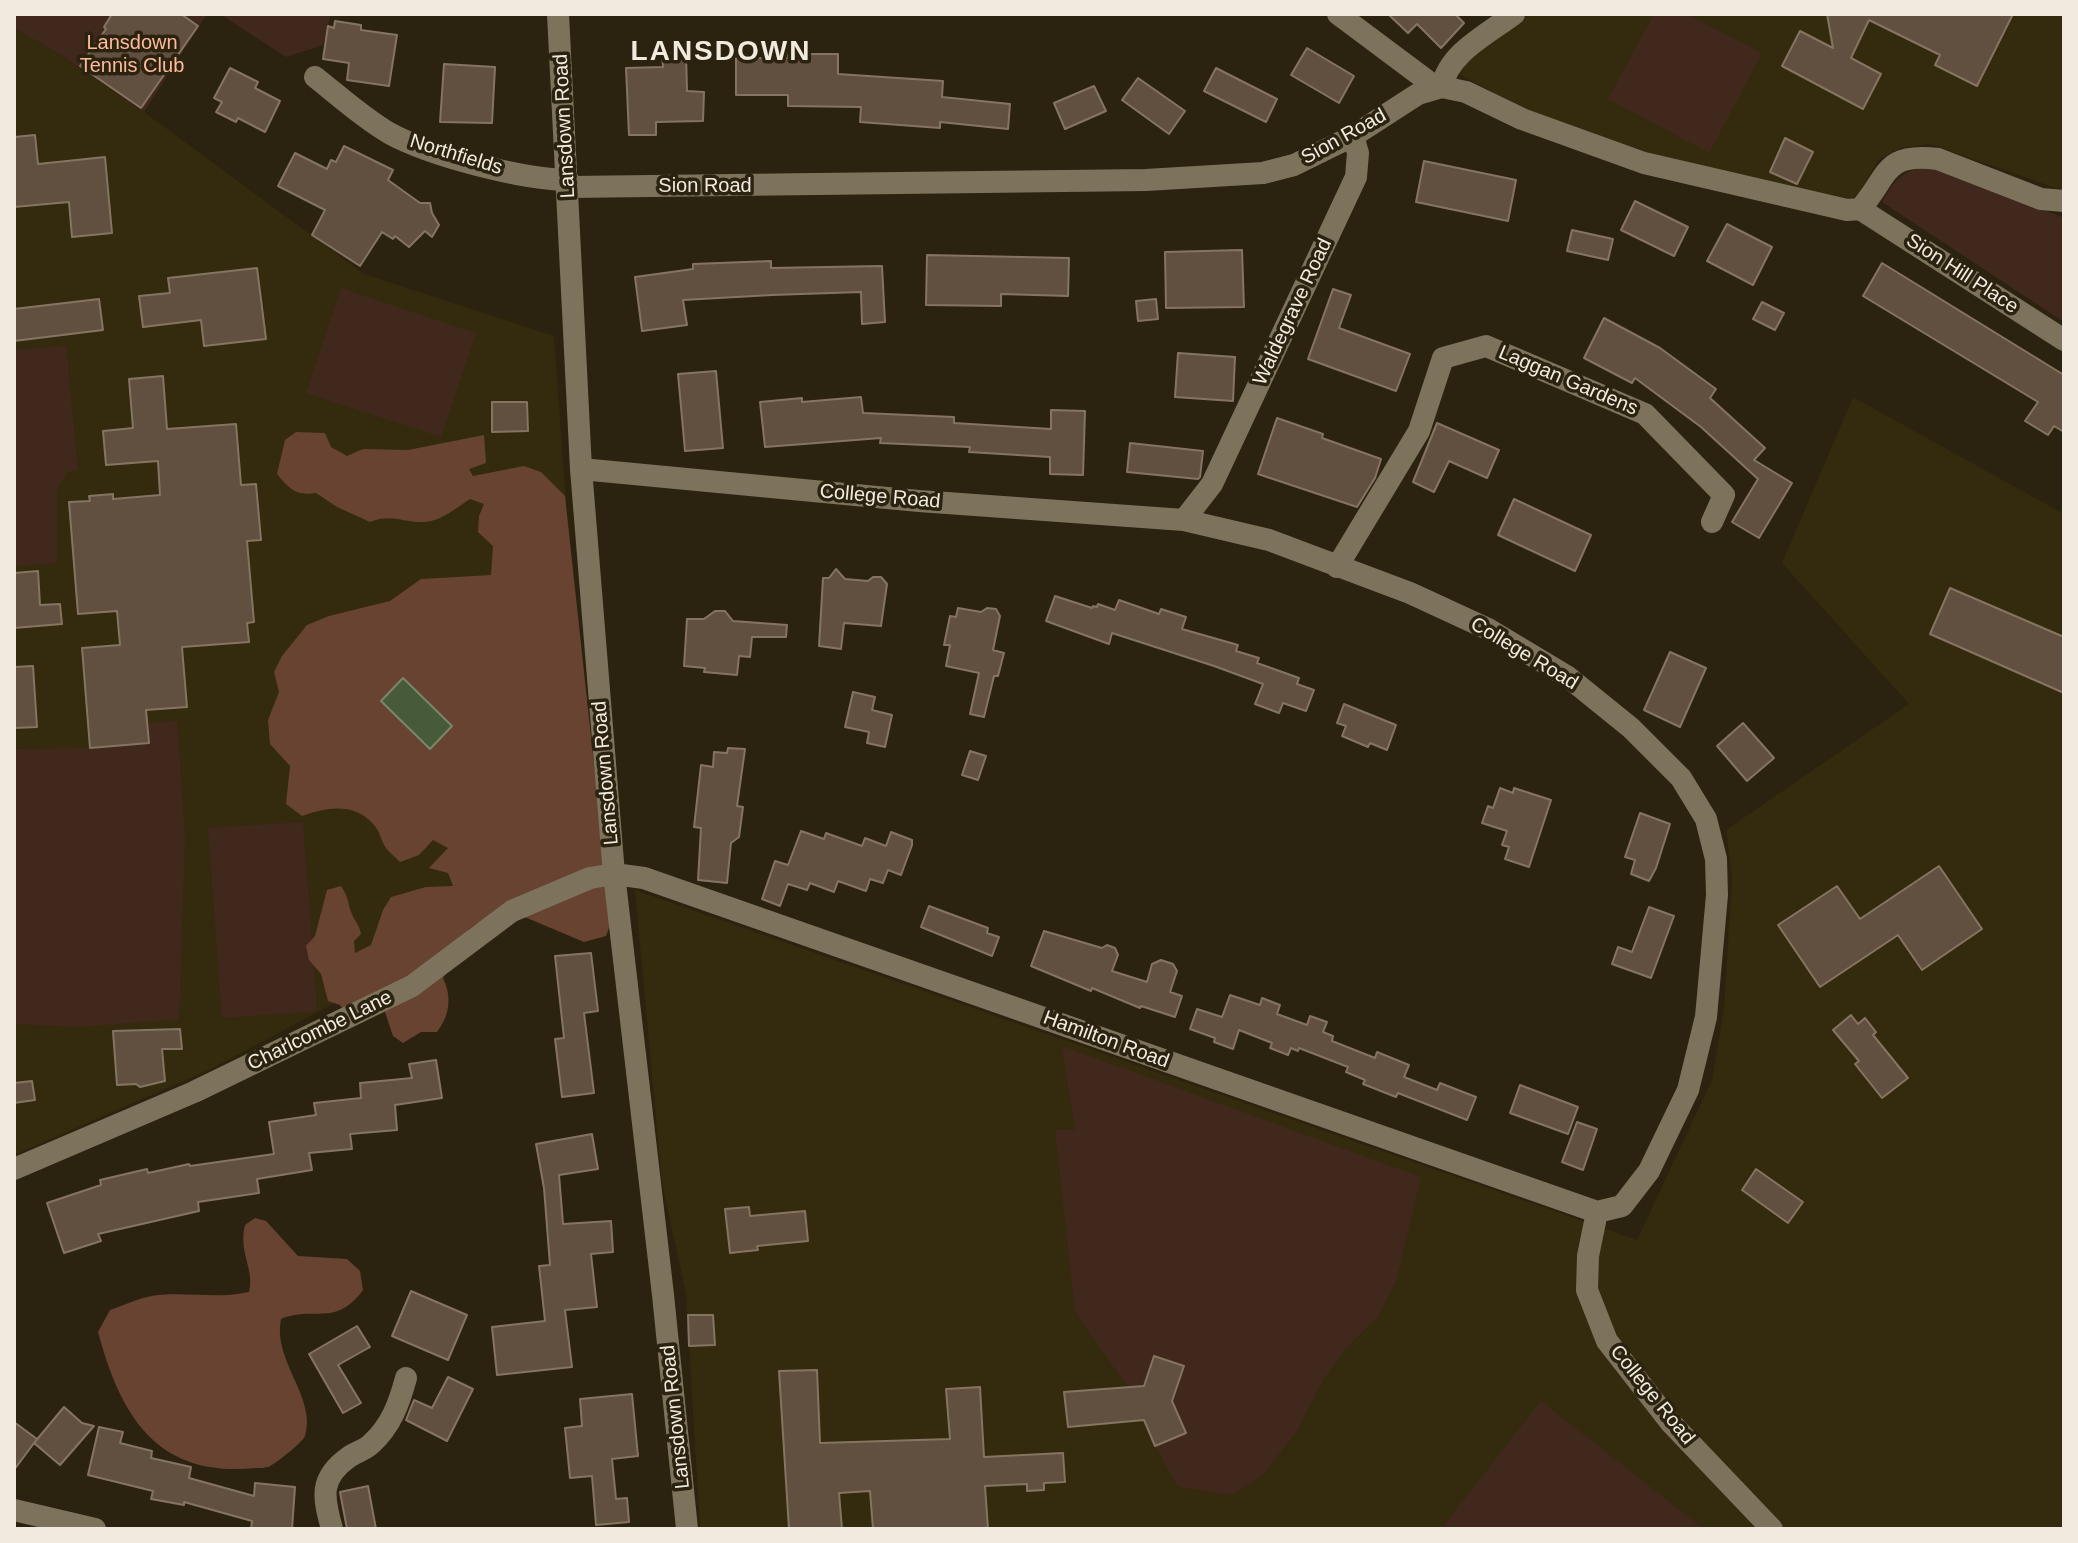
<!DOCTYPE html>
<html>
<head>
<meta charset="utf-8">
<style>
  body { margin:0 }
  #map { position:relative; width:2078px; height:1543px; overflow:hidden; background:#2b230f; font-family:Helvetica,sans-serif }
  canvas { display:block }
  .frame { position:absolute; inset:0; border:16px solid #f0ebde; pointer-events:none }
</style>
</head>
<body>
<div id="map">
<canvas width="2078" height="1543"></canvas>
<div class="frame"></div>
</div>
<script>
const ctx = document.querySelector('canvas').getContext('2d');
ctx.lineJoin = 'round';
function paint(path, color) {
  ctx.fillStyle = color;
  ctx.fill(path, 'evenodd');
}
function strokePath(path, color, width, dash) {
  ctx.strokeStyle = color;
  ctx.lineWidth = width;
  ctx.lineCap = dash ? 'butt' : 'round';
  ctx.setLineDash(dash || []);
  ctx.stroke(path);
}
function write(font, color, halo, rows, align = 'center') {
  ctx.font = font + ' Helvetica,sans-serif';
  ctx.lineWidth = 7;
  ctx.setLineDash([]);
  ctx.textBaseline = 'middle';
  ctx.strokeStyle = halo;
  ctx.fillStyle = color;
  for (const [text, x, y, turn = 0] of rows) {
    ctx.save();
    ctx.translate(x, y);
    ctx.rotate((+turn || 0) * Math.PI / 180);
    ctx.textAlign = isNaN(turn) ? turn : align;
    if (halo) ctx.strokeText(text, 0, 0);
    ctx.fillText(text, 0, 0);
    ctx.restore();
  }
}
paint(new Path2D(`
  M1529 14H2064V191L1930 144 1900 148 1878 160 1860 192 1852 199 1841 198 1666 159 1519 107 1459 74 1462 63Z
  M14 28 61 55 144 112 364 274 554 336 590 834 498 890 408 964 209 1070 14 1155Z
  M1853 397 2064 514V1529H700L686 1294 662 1184 635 890 1637 1240 1712 1080 1724 1008 1732 878 1726 830 1909 704 1782 563Z`), '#342a0e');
paint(new Path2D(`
  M14 14H207L144 112 61 55 14 28Z
  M220 14H331L323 45 286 57Z
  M1654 14H1687L1762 53 1709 153 1608 99Z
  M1922 168H1940L2064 218V322L1882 202C1893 183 1900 172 1922 168Z
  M341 288 476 333 441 437 306 393Z
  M66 346 78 470 67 472 57 490V563L14 566V350Z
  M177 721 185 837 179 1019 80 1027 14 1024V749L90 748 149 743 147 723Z
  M303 822 317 1011 222 1018 208 828Z
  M1062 1046 1421 1177 1396 1282 1377 1318 1345 1349 1323 1380 1297 1431 1262 1476 1232 1495 1178 1487 1155 1446 1140 1398 1132 1393 1075 1312 1055 1130H1075Z
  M1541 1401 1704 1529H1441Z`), '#41281c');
paint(new Path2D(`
  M296 432 325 433 331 447 347 456 363 449 408 450 484 435 486 463 469 469 473 476 524 466 541 472 565 496 611 922 606 936 584 942 527 918 494 913 469 929 443 978C452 997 450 1015 437 1032H421L403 1043 393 1036 384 1009 347 1015 340 1005 328 1001 321 974 309 960 306 946 315 936 327 890 341 886C350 900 347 902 352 914 355 922 359 924 361 934L354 941 355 953 371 945 383 910 391 897 426 887 453 886 448 873 429 868 448 848 433 840 419 855 400 862C396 858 390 853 386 848 381 841 380 831 374 825 355 802 327 807 302 816L286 804 290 766 270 744 268 720 279 692 274 672 282 656 307 625 329 616 390 601 421 579 491 575 493 546 478 532 479 516 484 504 470 499C459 506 445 518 431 521 408 526 394 512 370 522L337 507 316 493C296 496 289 489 277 474L285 440Z
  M255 1218 266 1221 298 1256 347 1259 360 1271 363 1290C335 1328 315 1305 281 1319 272 1360 317 1398 305 1436 303 1442 274 1465 268 1467 264 1468 260 1468 256 1468 157 1478 121 1417 98 1332L110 1310C122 1306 134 1300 147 1297 180 1290 216 1300 249 1292 255 1269 238 1253 245 1225Z`), '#684332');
const water = new Path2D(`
  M403 678 452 726 430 749 381 701Z`);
paint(water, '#485b38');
strokePath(water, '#7a866a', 2);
const building = new Path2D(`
  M112 14H181L198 26 141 108 80 66 106 29 104 27Z
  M1388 14H1455L1464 23 1441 48 1417 24 1408 33Z
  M1827 14H2013L1977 86 1935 65 1940 55 1869 20 1851 58 1881 74 1863 109 1782 66 1800 31 1833 48Z
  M335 21 361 25V30L397 35 389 86 347 80 349 63 323 59 328 26 334 28Z
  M1307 48 1354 76 1339 103 1291 75Z
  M662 53H686L687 91 704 92 703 121 656 122V135H629L626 68 663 67Z
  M788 54H838V74L943 81 942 97 1010 104 1008 129 940 122V128L860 122 861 107 788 106V95H736V58H788Z
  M444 64 495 67 492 123 440 122Z
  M230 68 258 82 255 88 280 101 265 132 238 118 236 122 216 112 222 102 214 98Z
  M1216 68 1277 99 1266 122 1204 91Z
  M1138 78 1185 111 1169 134 1122 100Z
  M1094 86 1106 111 1065 129 1054 103Z
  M35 135 38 164 105 157 112 233 72 237 69 202 14 207V137Z
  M1785 138 1813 152 1797 184 1770 172Z
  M344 146 393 170 388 180 420 203H430L432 213 439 225 432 237 425 231 409 247 395 236 393 239 382 232 360 266 312 235 325 210 278 186 295 153 327 169 331 160 336 162Z
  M1424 161 1516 180 1508 221 1416 202Z
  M1635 201 1688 227 1674 256 1621 230Z
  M1727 224 1772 247 1753 285 1707 261Z
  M1572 230 1613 239 1608 260 1567 251Z
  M1242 250 1244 307 1166 308 1165 252Z
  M927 255 1069 258 1068 296 1001 294V306L926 305Z
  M771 261V268L882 266 885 322 862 324 861 292 772 295 683 300 687 325 642 331 635 277 693 269V264Z
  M1882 263 2064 375V432L2054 426 2048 435 2025 421 2038 402 1863 296Z
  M257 268 266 339 204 346 201 320 143 327 139 296 170 293 168 278Z
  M1333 289 1351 295 1339 328 1410 354 1396 391 1308 359Z
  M99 299 103 330 14 341V309Z
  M1156 299 1158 319 1138 321 1136 301Z
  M1762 302 1784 313 1775 330 1753 319Z
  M1604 318 1660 348 1716 389 1710 398 1765 448 1754 460 1792 483 1759 538 1732 522 1758 479 1701 427 1635 378 1632 383 1584 358Z
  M1178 353 1235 357 1233 401 1175 397Z
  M716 371 723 448 685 451 678 374Z
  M163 376 167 429 236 424 241 485 256 484 261 540 247 541 254 622 247 623 249 642 182 647 187 707 146 710 149 743 90 748 82 648 120 645 117 611 78 614 69 502 90 501 89 496 113 494V499L160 495 158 461 106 465 103 431 133 428 129 379Z
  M861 397 863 413 954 417V423L1051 429V410L1085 411 1083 475 1050 474V457L969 452 970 447 880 443 881 438 765 447 760 402 802 398V402Z
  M492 402H527L528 431 492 432Z
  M1277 418 1323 434 1322 438 1381 459 1375 478 1357 507 1258 474Z
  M1437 423 1499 450 1487 478 1449 461 1434 492 1413 482Z
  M1130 443 1203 451 1200 477 1198 479 1127 472Z
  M1514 499 1591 535 1575 571 1498 535Z
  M836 569 845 579 868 581 873 577H881L887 584 881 626 844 623 841 649 819 646 823 578H829Z
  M38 571 40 605 60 604 62 624 14 628V573Z
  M1950 588 2064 637V693L1930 634Z
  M1055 596 1092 608 1093 606 1097 607 1098 604 1115 610 1119 600 1159 614 1161 609 1186 617 1182 629 1238 645 1236 651 1259 658 1257 663 1299 678 1297 684 1314 690 1306 711 1283 703 1279 713 1255 704 1263 684 1214 666 1112 633 1109 644 1046 621Z
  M958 608 981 612 987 608 996 609 1000 616 993 650 1004 653 998 676H994L984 717 970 714 979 673 946 666 950 645H944L950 616 956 617Z
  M715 611H725L733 621 787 625 786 637H752L750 657 739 656 737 675 704 672 705 668 684 666 687 619H704Z
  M1670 652 1706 668 1680 727 1644 710Z
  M33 666 37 727 14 728V667Z
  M853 692 875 697 872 710 892 715 885 747 867 743 869 732 845 727Z
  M1344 704 1396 725 1387 750 1370 743 1368 747 1342 736 1346 726 1337 723Z
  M1743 723 1774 758 1747 781 1717 746Z
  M728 748 745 749 737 806 743 807 739 837 731 843 727 883 698 880 701 828 694 827 701 765 713 767 714 752 727 753Z
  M970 751 986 756 978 780 962 775Z
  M1500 788 1513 793 1514 788 1551 800 1529 867 1505 859 1509 847 1502 845 1507 831 1482 823 1488 806 1493 808Z
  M1640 813 1670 824 1656 868 1649 881 1631 874 1635 860 1625 857Z
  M801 831 824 839 826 833 862 846 865 838 886 846 891 832 912 840V845L901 875 888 870 883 883 870 879 866 891 838 881 834 892 810 883 807 890 788 884 780 906 762 899 775 861 788 865Z
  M1939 866 1982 929 1922 970 1898 935 1820 987 1778 925 1837 886 1860 919Z
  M929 906 988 928 987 933 999 937 992 956 921 927Z
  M1649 907 1674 916 1651 978 1612 964 1618 947 1632 952Z
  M1044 931 1102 948 1107 945 1115 948 1118 955 1112 971 1147 982 1152 964 1161 960 1173 964 1177 971 1170 992 1182 996 1175 1017 1141 1006 1140 1008 1092 988 1091 991 1031 966Z
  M591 953 598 1011 584 1013 594 1093 562 1097 555 1039 564 1038 555 956Z
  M1230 995 1260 1005 1262 998 1280 1005 1277 1014 1307 1025 1310 1016 1327 1022 1323 1032 1333 1036 1332 1041 1375 1058 1377 1052 1409 1065 1404 1077 1437 1090 1440 1083 1476 1097 1467 1120 1398 1093 1396 1097 1363 1084 1365 1080 1346 1072 1348 1067 1299 1048 1298 1051 1291 1048 1288 1055 1270 1048 1272 1043 1239 1030 1233 1049 1214 1042 1215 1038 1190 1029 1197 1009 1222 1017Z
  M1851 1015 1858 1024 1865 1018 1876 1032 1873 1035 1908 1078 1882 1098 1855 1064 1859 1061 1833 1030Z
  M180 1029 182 1049H162L165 1081 140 1087 136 1084 117 1085 113 1031Z
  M436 1060 442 1098 395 1105 397 1130 350 1134 352 1149 309 1153 312 1170 257 1179 259 1193 198 1202 199 1211 98 1234 101 1241 64 1253 47 1203 101 1185 100 1180 147 1169 148 1173 189 1164 190 1166 274 1154 269 1122 316 1115 314 1103 361 1098 360 1083 412 1078 409 1064Z
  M32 1081 35 1100 14 1103V1083Z
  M1520 1085 1578 1107 1568 1134 1510 1113Z
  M1577 1122 1597 1129 1583 1170 1562 1162Z
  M592 1134 598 1169 559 1175 563 1224 611 1221 613 1252 591 1254 597 1307 565 1310 572 1367 497 1375 492 1327 545 1321 539 1266 550 1265 544 1188 536 1144Z
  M1756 1169 1803 1202 1788 1223 1742 1190Z
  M749 1207 750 1216 805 1211 808 1241 757 1246 758 1250 730 1253 725 1209Z
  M411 1291 467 1315 448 1360 392 1336Z
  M688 1315H713L715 1345 689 1346Z
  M357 1326 370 1347 338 1365 361 1403 343 1413 309 1354Z
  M1154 1356 1184 1366 1172 1401 1186 1433 1155 1446 1144 1420 1068 1427 1064 1392 1144 1386Z
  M817 1370 820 1443 950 1439 946 1389 980 1387 984 1457 1063 1453 1065 1482 1044 1483V1490L1027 1491V1484L985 1486 988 1529H873L870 1491 839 1493 842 1529H789L779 1371Z
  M448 1377 473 1389 447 1441 406 1420 414 1400 432 1408Z
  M632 1394 638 1456 612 1459 616 1499 627 1498 629 1522 596 1525 592 1476 570 1478 565 1428 582 1426 580 1399Z
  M64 1407 82 1423 94 1426 60 1465 34 1443Z
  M14 1422 37 1439 14 1470Z
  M99 1427 123 1432 120 1443 152 1451 151 1458 191 1467 189 1478 254 1496 255 1483 295 1487 292 1529H251L252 1521 184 1502V1505L151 1499 153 1491 88 1475Z
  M368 1486 376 1529H347L340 1492Z`);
paint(building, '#61503f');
strokePath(building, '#867462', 2);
strokePath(new Path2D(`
  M1338 14 1437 88
  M315 77C339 96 363 118 389 133 431 156 521 179 568 180
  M1442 87C1448 53 1488 34 1514 14
  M569 187 1146 180 1263 173 1294 165 1353 136 1418 94 1442 87 1466 92 1522 119 1644 163 1847 210 1860 209C1889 177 1882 152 1938 159L2041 199 2064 201
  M1860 209 2064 340
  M581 469 919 501 1184 520 1269 540 1410 593 1488 629 1568 677 1631 728 1681 778 1706 819 1716 859 1717 895 1706 1017 1688 1090 1649 1171 1622 1206 1597 1212
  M1184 520 1212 484 1356 177 1358 153 1353 136
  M1337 567 1419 431 1443 358 1486 346 1645 414 1724 495 1712 522
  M14 1169 194 1092 412 986 512 911 590 878 614 874 644 878 1597 1212
  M1597 1212 1588 1256 1587 1290 1607 1341 1671 1423 1772 1529
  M14 1510 95 1529
  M332 1529C323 1497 319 1478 349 1457 356 1452 365 1450 371 1444 391 1426 399 1404 406 1378`), '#7d735d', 22);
strokePath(new Path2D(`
  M558 14 581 469 614 874 663 1295 687 1529`), '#7d735d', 22);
write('20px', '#fcba9b', '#2b230f', [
  ["Lansdown",132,43],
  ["Tennis Club",132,66]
]);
write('20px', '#f0ebde', '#2b230f', [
  ["Lansdown Road",565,126,-93],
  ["Sion Road",1344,137,-29],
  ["Northfields",456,155,17],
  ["Sion Road",705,186],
  ["Sion Hill Place",1962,274,33],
  ["Waldegrave Road",1293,312,-65],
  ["Laggan Gardens",1568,381,23],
  ["College Road",880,497,5],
  ["College Road",1524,654,31],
  ["Lansdown Road",606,773,-95],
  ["Charlcombe Lane",320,1031,-26],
  ["Hamilton Road",1106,1040,20],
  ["College Road",1652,1395,51],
  ["Lansdown Road",676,1417,-96]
]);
ctx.letterSpacing = '2px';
write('bold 28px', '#f0ebde', '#2b230f', [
  ["LANSDOWN",721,52]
]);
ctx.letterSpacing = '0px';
</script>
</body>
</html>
